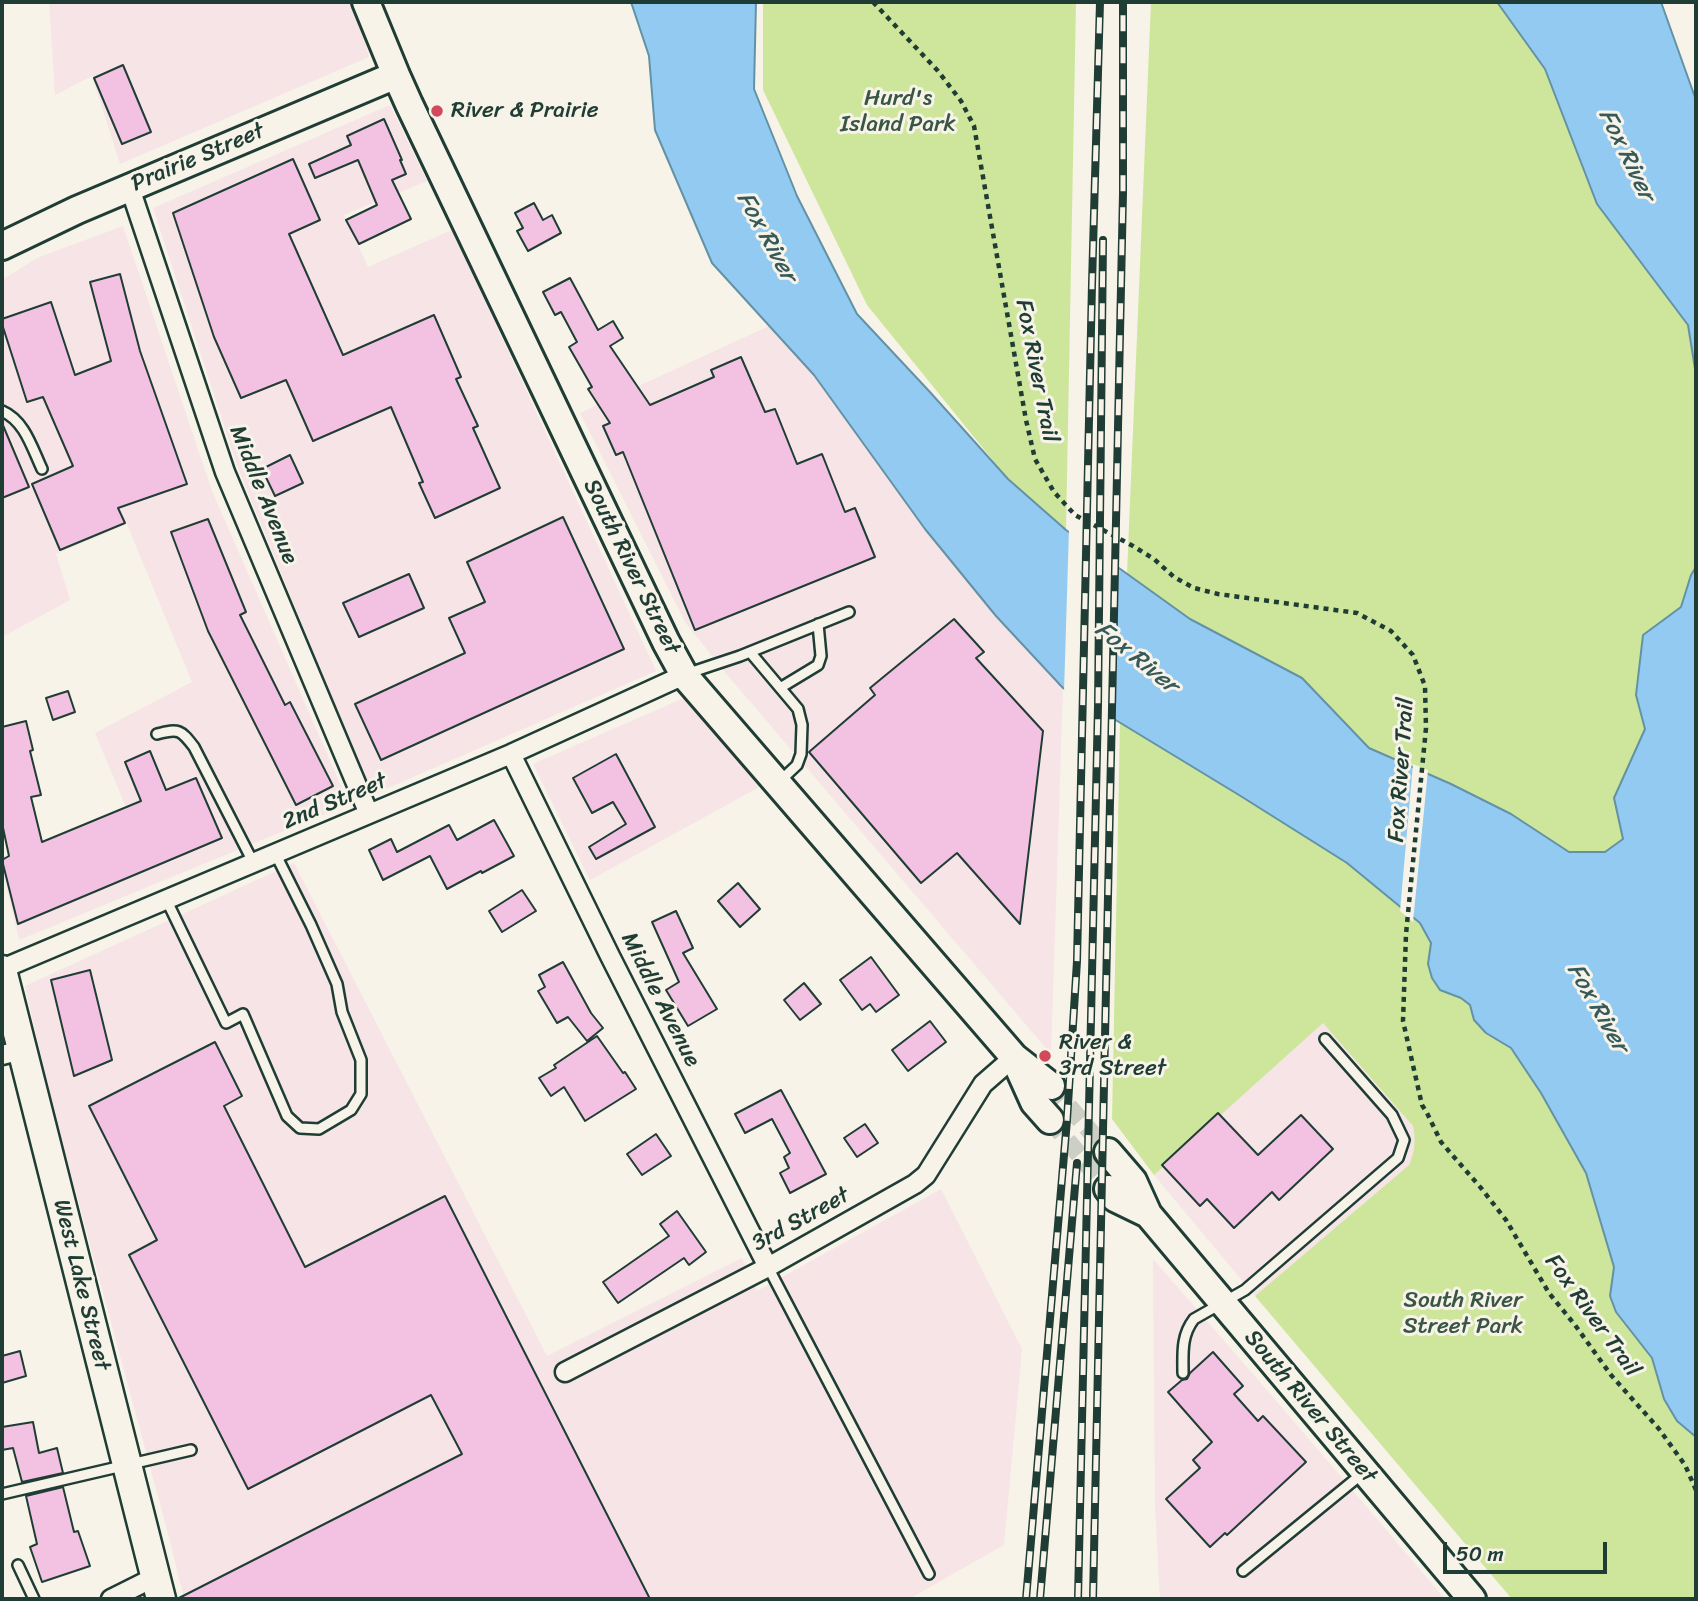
<!DOCTYPE html>
<html>
<head>
<meta charset="utf-8">
<style>
  body { margin:0 }
  #map { position:relative; width:1698px; height:1601px; overflow:hidden; background:#f7f3e8; font-family:Sriracha,sans-serif }
  canvas { display:block }
  .frame { position:absolute; inset:0; border:4px solid #1f3d34; pointer-events:none }
  .scale { position:absolute; left:1443px; top:1542px; width:164px; height:32px; box-sizing:border-box; border:4px solid #1f3d34; border-top:0; padding-left:9px; font-size:21px; line-height:24px; white-space:nowrap; color:#1f3d34; -webkit-text-stroke:5px #f7f3e8; paint-order:stroke }
</style>
</head>
<body>
<div id="map">
<canvas width="1698" height="1601"></canvas>
<div class="frame"></div>
<div class="scale">50 m</div>
</div>
<script>
const ctx = document.querySelector('canvas').getContext('2d');
ctx.lineJoin = 'round';
function paint(path, color) {
  ctx.fillStyle = color;
  ctx.fill(path, 'evenodd');
}
function strokePath(path, color, width, dash) {
  ctx.strokeStyle = color;
  ctx.lineWidth = width;
  ctx.lineCap = dash ? 'butt' : 'round';
  ctx.setLineDash(dash || []);
  ctx.stroke(path);
}
function write(font, color, halo, rows, align = 'center') {
  ctx.font = font + ' Sriracha,sans-serif';
  ctx.lineWidth = 6;
  ctx.setLineDash([]);
  ctx.textBaseline = 'middle';
  ctx.strokeStyle = halo;
  ctx.fillStyle = color;
  for (const [text, x, y, turn = 0] of rows) {
    ctx.save();
    ctx.translate(x, y);
    ctx.rotate((+turn || 0) * Math.PI / 180);
    ctx.textAlign = isNaN(turn) ? turn : align;
    if (halo) ctx.strokeText(text, 0, 0);
    ctx.fillText(text, 0, 0);
    ctx.restore();
  }
}
paint(new Path2D(`
  M49 2H353L369 57 120 164 92 76 55 95Z
  M390 105 427 181 344 215 368 267 452 230 656 671 372 795 238 468 153 208Z
  M123 226 212 491 349 804 19 940 2 868V857L126 807 95 733 192 682 127 524 56 554 70 600 2 637V280L37 258Z
  M769 326 814 375 925 529 996 616 1063 688 1051 1054 724 671 685 622 580 413Z
  M684 698 763 785 590 880 533 764Z
  M294 863 547 1356 742 1258 757 1291 941 1189 1022 1349 1004 1545 909 1599H184L170 1541 50 1096 25 986Z
  M1323 1022 1413 1126 1416 1141 1414 1155 1409 1165 1255 1296 1154 1175Z
  M1153 1259 1273 1397 1445 1599H1160L1155 1507Z`), '#f6e4e6');
paint(new Path2D(`
  M763 2H1076L1066 530 1008 479 867 305 763 90Z
  M1151 2H1497L1545 69 1597 204 1688 325 1696 375V567L1691 575 1681 607 1643 635 1636 695 1645 729 1614 798 1623 839 1605 852H1569L1511 814 1451 784 1369 748 1302 678 1190 619 1127 574Z
  M1120 723 1239 795 1347 863 1420 923 1431 943 1428 964 1440 990 1461 998 1470 1005 1474 1020 1486 1033 1510 1048 1541 1093 1586 1173 1614 1267 1610 1296 1616 1312 1652 1358 1664 1399 1677 1421 1696 1437V1599H1512L1255 1296 1409 1165C1415 1151 1416 1141 1413 1126L1323 1023 1154 1175 1112 1119Z`), '#cde69c');
const water = new Path2D(`
  M631 2H756L754 89 797 196 857 314 929 391 1008 479 1066 530 1190 619 1302 678 1369 748 1451 784 1511 814 1569 852H1605L1623 839 1614 798 1645 729 1636 695 1643 635 1681 607 1691 575 1696 567V1437L1677 1421 1664 1399 1652 1358 1616 1312 1610 1296 1614 1267 1586 1173 1541 1093 1511 1048 1486 1033 1474 1020 1470 1005 1461 998 1440 990 1432 978 1428 964 1431 943 1420 923 1347 863 1239 795 1063 688 996 616 925 529 814 375 712 263 655 130 649 56Z
  M1497 2H1661L1696 100V375L1688 325 1597 204 1545 69Z`);
paint(water, '#92caf1');
strokePath(water, '#6492a5', 2);
paint(new Path2D(`
  M1069 528 1115 561 1113 722 1064 692Z
  M1413 764 1428 770 1413 922 1400 911Z`), '#f7f3e8');
const building = new Path2D(`
  M123 65 151 132 122 144 94 78Z
  M384 119 402 160H400L406 174 392 180 411 219 359 244 346 220 377 205 358 160 315 178 309 164 351 145 347 136Z
  M293 159 320 220 289 234 343 355 434 315 461 377 456 379 478 426 473 428 500 488 435 518 419 483 423 482 391 407 313 441 286 380 241 398 214 337 173 213Z
  M534 203 543 220 552 215 561 233 528 251 517 231 523 228 515 213Z
  M120 274 140 351 187 484 118 508 125 523 60 550 32 484 73 466 43 397 27 402 2 324V319L51 302 75 375 111 361 90 282Z
  M570 278 598 330 613 321 623 338 610 346 650 405 714 377 711 370 741 357 765 412 775 409 797 464 822 454 845 512 855 508 875 557 695 630 623 452 616 455 603 426 610 423 588 389 592 387 569 347 577 342 561 312 555 315 543 292Z
  M2 423 29 487 2 498Z
  M290 455 303 483 275 496 262 469Z
  M563 517 624 649 381 760 355 704 465 653 449 618 485 602 467 562Z
  M208 519 246 612 240 615 285 705 290 702 333 786 296 805 208 631 171 532Z
  M409 574 424 608 359 637 343 603Z
  M954 619 984 652 976 658 1043 731 1020 924 957 853 921 883 809 752 875 695 870 688Z
  M68 691 75 712 53 720 46 698Z
  M26 721 33 750 30 751 41 795 31 797 42 842 141 801 125 762 150 751 166 790 196 778 222 838 18 924 2 860 9 856 2 823V727Z
  M616 754 655 827 596 859 589 847 626 824 613 802 592 813 573 778Z
  M494 820 514 856 482 873 481 871 447 889 430 856 383 880 369 850 391 839 397 852 449 825 457 840Z
  M738 883 760 909 740 927 718 901Z
  M522 890 536 911 502 932 489 911Z
  M676 911 693 948 683 953 717 1009 688 1026 666 990 679 982 652 922Z
  M871 957 899 995 876 1012 870 1004 862 1010 840 980Z
  M563 962 591 1013 603 1028 587 1041 568 1017 557 1023 538 991 545 987 539 975Z
  M90 970 112 1060 74 1076 51 980Z
  M804 983 821 1004 800 1020 784 1000Z
  M930 1021 946 1042 908 1071 892 1050Z
  M597 1036 623 1073 625 1072 636 1089 585 1121 564 1087 551 1096 539 1078 556 1068 554 1065Z
  M215 1042 242 1096 224 1106 305 1267 445 1196 650 1599H177L462 1454 431 1395 248 1489 129 1255 157 1240 89 1106Z
  M781 1090 826 1174 790 1193 780 1173 789 1168 784 1157 790 1153 772 1119 745 1133 735 1114Z
  M1218 1113 1258 1155 1301 1115 1333 1149 1279 1200 1272 1192 1234 1228 1207 1199 1200 1206 1162 1165Z
  M865 1124 878 1143 857 1157 844 1138Z
  M656 1134 671 1156 642 1175 627 1154Z
  M677 1211 706 1252 689 1265 684 1258 618 1303 603 1282 669 1236 660 1224Z
  M20 1351 26 1376 2 1383V1356Z
  M1213 1352 1243 1386 1234 1394 1258 1421 1263 1416 1306 1462 1227 1535 1225 1533 1210 1547 1166 1499 1200 1468 1193 1460 1212 1442 1168 1392 1182 1380 1187 1379 1190 1373Z
  M33 1422 39 1453 57 1448 63 1473 22 1482 13 1448 2 1450V1427Z
  M63 1487 74 1532 78 1531 90 1566 42 1582 30 1547 37 1544 26 1496Z`);
paint(building, '#f3c2e3');
strokePath(building, '#1f3d34', 2);
strokePath(new Path2D(`
  M1051 1086 1108 1152
  M1050 1120 1108 1189`), '#cccfc4', 18, [18, 9]);
const lane = new Path2D(`
  M2 411C25 421 32 448 42 469
  M750 652 798 709 802 725 801 754 797 765 779 782
  M686 674 740 656 849 612
  M780 688 818 665 821 656 818 624
  M157 734C179 728 181 730 194 747L253 862
  M166 899 226 1023 243 1014 287 1116 300 1128 319 1129 351 1110 361 1094V1060L342 1012 337 984 311 925 275 853
  M768 1267 929 1574
  M1183 1373C1183 1353 1181 1336 1194 1319L1245 1290 1398 1158 1404 1140 1392 1115 1325 1039
  M2 1494 191 1450
  M18 1565 34 1599
  M1243 1571 1363 1473`);
const street = new Path2D(`
  M130 188 225 472 369 814
  M511 754 610 956 768 1267
  M2 969 511 754 684 675
  M2 1055 22 1050
  M565 1372 768 1267 915 1184 926 1175 983 1084 1014 1057
  M111 1599 155 1577`);
const secondary = new Path2D(`
  M366 2 396 75 409 104 666 642 684 675 1014 1057 1051 1086
  M2 246 77 210 396 75
  M1016 1062 1034 1102 1050 1120
  M1108 1152 1133 1181 1148 1214 1472 1599
  M1108 1189 1115 1198 1148 1214`);
const primary = new Path2D(`
  M2 970 161 1599`);
strokePath(lane, '#1f3d34', 14);
strokePath(street, '#1f3d34', 23);
strokePath(secondary, '#1f3d34', 32);
strokePath(primary, '#1f3d34', 33);
strokePath(new Path2D(`
  M873 2 938 71 961 101 974 126 1026 420 1035 459 1054 492 1075 515 1133 546 1154 559 1174 577 1194 588 1218 594 1357 613 1391 631 1413 655 1425 686 1426 728 1406 934 1403 1021 1422 1105 1427 1113 1441 1142 1481 1188 1506 1220 1549 1293 1575 1325 1611 1375 1659 1429 1685 1465 1696 1490`), '#1f3d34', 4.5, [5, 5]);
strokePath(lane, '#f7f3e8', 9);
strokePath(street, '#f7f3e8', 18);
strokePath(secondary, '#f7f3e8', 26);
strokePath(primary, '#f7f3e8', 28);
const rail = new Path2D(`
  M1026 1599 1067 1120 1077 961 1092 284 1100 2
  M1040 1599 1077 1163
  M1078 1599 1098 705 1103 240
  M1093 1599 1123 193V2`);
strokePath(rail, '#1f3d34', 8);
strokePath(rail, '#f7f3e8', 5, [16]);
for (const [x, y, r, color] of [
  [437,111,7,"#d1495b"],
  [1045,1056,7,"#d1495b"]
]) {
  const dot = new Path2D();
  dot.arc(x, y, r, 0, 2 * Math.PI);
  ctx.fillStyle = color;
  ctx.fill(dot);
  strokePath(dot, '#f7f3e8', 2.5);
}
write('23px', '#395644', '#f7f3e8', [
  ["Hurd's",898,99],
  ["Island Park",898,125],
  ["South River",1463,1301],
  ["Street Park",1463,1327]
]);
write('23px', '#1f3d34', '#f7f3e8', [
  ["River & Prairie",451,111],
  ["River &",1059,1043],
  ["3rd Street",1059,1069]
], 'left');
write('23px', '#1f3d34', '#f7f3e8', [
  ["Prairie Street",198,158,-23],
  ["Fox River Trail",1036,371,79],
  ["Middle Avenue",263,495,68],
  ["South River Street",631,567,64],
  ["Fox River Trail",1402,770,-86],
  ["2nd Street",335,802,-23],
  ["Middle Avenue",660,1000,63],
  ["3rd Street",801,1220,-29],
  ["West Lake Street",81,1285,76],
  ["Fox River Trail",1592,1316,54],
  ["South River Street",1310,1407,50]
]);
write('italic 24px', '#36595a', '#f7f3e8', [
  ["Fox River",1626,155,64],
  ["Fox River",766,237,61],
  ["Fox River",1136,658,39],
  ["Fox River",1597,1008,60]
]);
</script>
</body>
</html>
